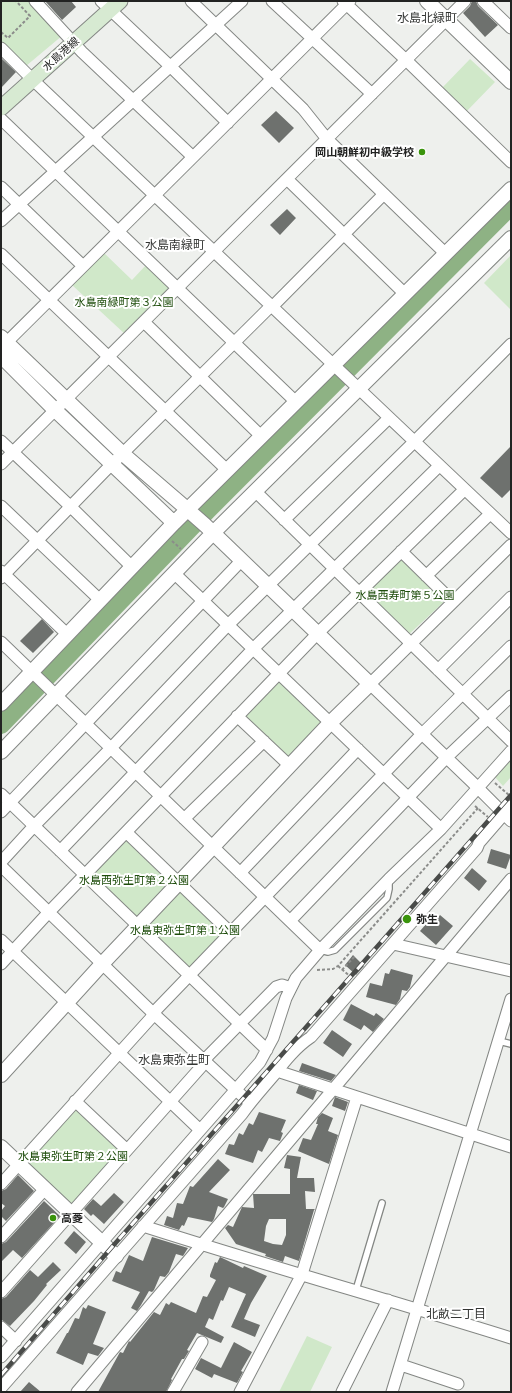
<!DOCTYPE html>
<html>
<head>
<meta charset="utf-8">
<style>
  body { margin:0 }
  #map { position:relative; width:512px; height:1393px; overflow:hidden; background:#eef0ed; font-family:Barlow,sans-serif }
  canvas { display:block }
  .frame { position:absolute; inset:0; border:2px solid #222322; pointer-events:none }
</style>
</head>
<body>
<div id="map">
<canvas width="512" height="1393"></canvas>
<div class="frame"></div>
</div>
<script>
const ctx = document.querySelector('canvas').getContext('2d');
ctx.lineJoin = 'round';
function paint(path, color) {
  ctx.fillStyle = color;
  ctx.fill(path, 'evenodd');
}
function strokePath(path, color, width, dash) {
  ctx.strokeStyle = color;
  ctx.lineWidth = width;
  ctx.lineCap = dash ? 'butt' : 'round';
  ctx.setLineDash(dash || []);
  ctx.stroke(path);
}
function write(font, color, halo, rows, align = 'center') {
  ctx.font = font + ' Barlow,"Noto Sans JP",sans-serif';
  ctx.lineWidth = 4;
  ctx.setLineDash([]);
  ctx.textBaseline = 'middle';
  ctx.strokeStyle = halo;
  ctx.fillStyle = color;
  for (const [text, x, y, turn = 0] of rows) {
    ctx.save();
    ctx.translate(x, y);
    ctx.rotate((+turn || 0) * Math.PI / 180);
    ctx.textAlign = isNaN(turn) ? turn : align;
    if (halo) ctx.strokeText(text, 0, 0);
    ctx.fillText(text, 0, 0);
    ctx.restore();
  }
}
paint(new Path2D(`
  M1 1H31L63 35 26 66 1 41Z
  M470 59 495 82 465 113 441 89Z
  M104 253 132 280 147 264 172 288 126 335 72 285Z
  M511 255V310L484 283Z
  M402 556 446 600 407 636 364 593Z
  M280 678 323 723 288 759 243 716Z
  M511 757V777L503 786 494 776Z
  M127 837 171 881 135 918 91 875Z
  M181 890 225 931 189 970 145 928Z
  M76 1106 120 1150 71 1205 26 1161Z
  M307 1336 332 1347 310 1392H279Z`), '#d0e8c9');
strokePath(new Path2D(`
  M350 377 511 215
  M205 521 346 381
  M48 683 200 526
  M1 733 44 688`), '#8eb284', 3);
strokePath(new Path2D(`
  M1 725 207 511 511 206`), '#8eb284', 18);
paint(new Path2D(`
  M45 1H71L76 7 62 20Z
  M472 1H476L478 6 498 25 485 37 463 13 470 6Z
  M1 58 16 72 1 88Z
  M276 111 294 128 279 143 261 125Z
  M287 209 296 218 280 235 270 225Z
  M511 446V489L502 498 480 478Z
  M42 619 54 632 33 653 20 641Z
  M491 849 511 855 506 869 487 863Z
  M472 868 487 881 479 891 464 878Z
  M440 915 453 926 436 945 420 931 427 923 431 926Z
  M353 955 364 966 356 975 345 965Z
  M391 969 413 975 410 987 407 991 402 990 400 999 396 1005 366 997 370 983 382 986 385 973 389 974Z
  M351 1004 374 1016 376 1013 384 1019 373 1032 364 1025 361 1030 343 1020Z
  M332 1030 352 1044 343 1057 323 1043Z
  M302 1063 336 1075 331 1081 299 1071Z
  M299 1085 317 1091 313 1100 296 1093Z
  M335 1097 348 1102 345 1111 332 1106Z
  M259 1112 286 1120 281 1132 283 1133 280 1141 269 1138 262 1152 258 1150 253 1163 225 1154 229 1144 234 1145 239 1133 243 1135 249 1123 253 1125Z
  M322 1113 333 1118 328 1131 338 1135 329 1164 298 1151 303 1138 311 1140 318 1124H316L318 1117Z
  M287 1155 301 1157 297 1178H314L315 1192 305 1191 306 1209H315L314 1210 299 1261 285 1256 283 1262 265 1256 266 1254 236 1244 225 1228 228 1225 233 1227 242 1207 254 1208 253 1194H290V1169L284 1168ZM269 1219H286V1235L282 1245 273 1244 264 1241 266 1226Z
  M218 1159 230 1170 209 1192 228 1199 224 1207 223 1208 218 1206 214 1219 212 1222 188 1217 184 1226 182 1225 179 1230 164 1225 167 1216 173 1218 177 1203 183 1204 190 1186 193 1187Z
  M18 1175 34 1191 6 1221 1 1216V1211L5 1206 1 1203V1191L6 1189Z
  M114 1193 124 1202 104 1224 93 1214 91 1216 84 1209 93 1199 101 1206Z
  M44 1201 60 1216 22 1258 13 1250 1 1262V1244L6 1242Z
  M74 1231 86 1242 76 1254 64 1243Z
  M152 1237 188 1248 183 1256 176 1254 169 1272 165 1277 160 1276 154 1290 152 1292 149 1291 141 1305 137 1311 131 1308 140 1292 112 1281 116 1271 121 1273 129 1255 143 1261Z
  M220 1257 243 1268 244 1266 267 1276 251 1303 244 1319 260 1325 255 1337 231 1327 246 1294 229 1287 223 1301 221 1300 213 1320 209 1318 205 1327 224 1337 221 1343 197 1333 187 1350 189 1351 184 1359H182L171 1379 172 1380 166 1392H98L120 1352 123 1353 129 1341 130 1342 154 1312 160 1315 166 1303 169 1305 171 1302 196 1313 203 1296 207 1297 216 1280 210 1277V1275L215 1262 217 1263Z
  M53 1262 61 1270 46 1284 47 1285 34 1301 10 1326 2 1320 1 1319V1299L6 1297 30 1270 38 1277Z
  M88 1305 106 1312 93 1344 104 1348 98 1356 88 1353 83 1365 56 1353 67 1333H68L75 1318 79 1319 83 1307 86 1309Z
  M234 1342 252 1352 241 1371 243 1372 237 1383 214 1374 212 1378 195 1369 201 1358 221 1368Z
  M29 1382 41 1392H20Z`), '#6e716e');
const service = new Path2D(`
  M320 950 328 952 335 950 387 898 389 889V879
  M499 1041 511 1044
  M356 1290 382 1203`);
const minor = new Path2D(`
  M35 1 82 52 193 157
  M101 1 171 67 228 123
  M191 1 303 109 327 139 446 254
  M272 1 372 94
  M343 1 406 60 511 162
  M483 1 511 28
  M1 48 33 80 511 533
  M1 119 296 402
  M287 179 405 294
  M1 187 83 266
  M1 221 242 1
  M1 254 227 470
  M272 307 384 194
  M144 322 261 436
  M1 348 350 1
  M1 441 71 507 132 567
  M1 464 465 1
  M255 491 511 741
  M1 506 100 600
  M284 520 389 418
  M511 545 370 684 472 782 511 821
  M401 551 453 602
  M1 571 67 634
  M174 573 441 829
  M426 576 490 514
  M1 578 104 472 271 306
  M1 642 320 950
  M438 670 511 597
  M237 716 290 766
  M1 794 267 1050
  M1 812 242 560
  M184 819 264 741
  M126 832 231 933
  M60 851 253 649 439 466
  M1 862 34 826 111 748 228 625 414 442 511 344
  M1 866 154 1014 250 1103
  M240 873 358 749
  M290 921 446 758 511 696
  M1 940 200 1130
  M393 944 511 971
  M1 964 49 912 318 633 464 490
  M277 1071 511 1147
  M75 1101 127 1150
  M1 1184 150 1019 157 1009 422 734 511 646
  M143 1226C265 1265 389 1300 511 1338
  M1 1237 45 1189
  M1 1292 201 1067 208 1056 276 987 282 985 291 988
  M1 1327 16 1341
  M1 1357 260 1062 273 1038 286 998 296 978 320 950 389 879 441 829 511 751
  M401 1365 458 1384
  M1 1388 242 1114C252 1100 263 1088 274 1075 285 1061 296 1047 311 1037L477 848 479 843 511 806
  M77 1392 511 879
  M173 1392 202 1342
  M240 1392 302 1274 357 1097
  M342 1392 388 1300
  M392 1392 511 999`);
const tertiary = new Path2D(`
  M427 1 511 82
  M1 337 123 454 180 503 205 525 370 684 331 722 102 964 1 1075
  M1 356 55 410 174 523
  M1 704 174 523 511 189
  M1 752 213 533 511 238
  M1 1147 116 1256`);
const secondary = new Path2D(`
  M1 108 120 1`);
strokePath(service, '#848784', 8);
strokePath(minor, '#848784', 13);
strokePath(tertiary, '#848784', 16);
strokePath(secondary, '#848784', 17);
strokePath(new Path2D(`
  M1 32 8 38 30 16 16 1
  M172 541 181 549
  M495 783 510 796
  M475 806 488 817
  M338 966 351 977
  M317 970 333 969 338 966 478 808
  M342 970 355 956`), '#8b8c8a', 2, [3, 2]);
strokePath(service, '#fff', 5.5);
strokePath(minor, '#fff', 11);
strokePath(tertiary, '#fff', 14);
strokePath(secondary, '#d7ead2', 15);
const rail = new Path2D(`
  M1 1375 112 1247 511 795`);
strokePath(rail, '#494b49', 4.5);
strokePath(rail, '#fff', 3, [9]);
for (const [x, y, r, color] of [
  [422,152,4,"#3a940c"],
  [407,919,5,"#3a940c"],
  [53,1218,4,"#3a940c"]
]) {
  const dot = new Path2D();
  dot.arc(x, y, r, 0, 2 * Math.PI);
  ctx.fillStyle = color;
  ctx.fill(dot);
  strokePath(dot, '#fff', 1.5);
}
write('11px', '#222322', '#fff', [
  ["水島港線",61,54,-42]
]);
write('bold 11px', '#222322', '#fff', [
  ["岡山朝鮮初中級学校",414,152,"right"],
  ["弥生",416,919],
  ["高菱",61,1218]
], 'left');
write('11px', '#1f4e0d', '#fff', [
  ["水島南緑町第３公園",124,302],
  ["水島西寿町第５公園",405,595],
  ["水島西弥生町第２公園",134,880],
  ["水島東弥生町第１公園",185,930],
  ["水島東弥生町第２公園",73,1156]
]);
write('12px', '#333533', '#fff', [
  ["水島北緑町",427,18],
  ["水島南緑町",175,245],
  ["水島東弥生町",174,1060],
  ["北畝二丁目",456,1314]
]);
</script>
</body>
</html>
